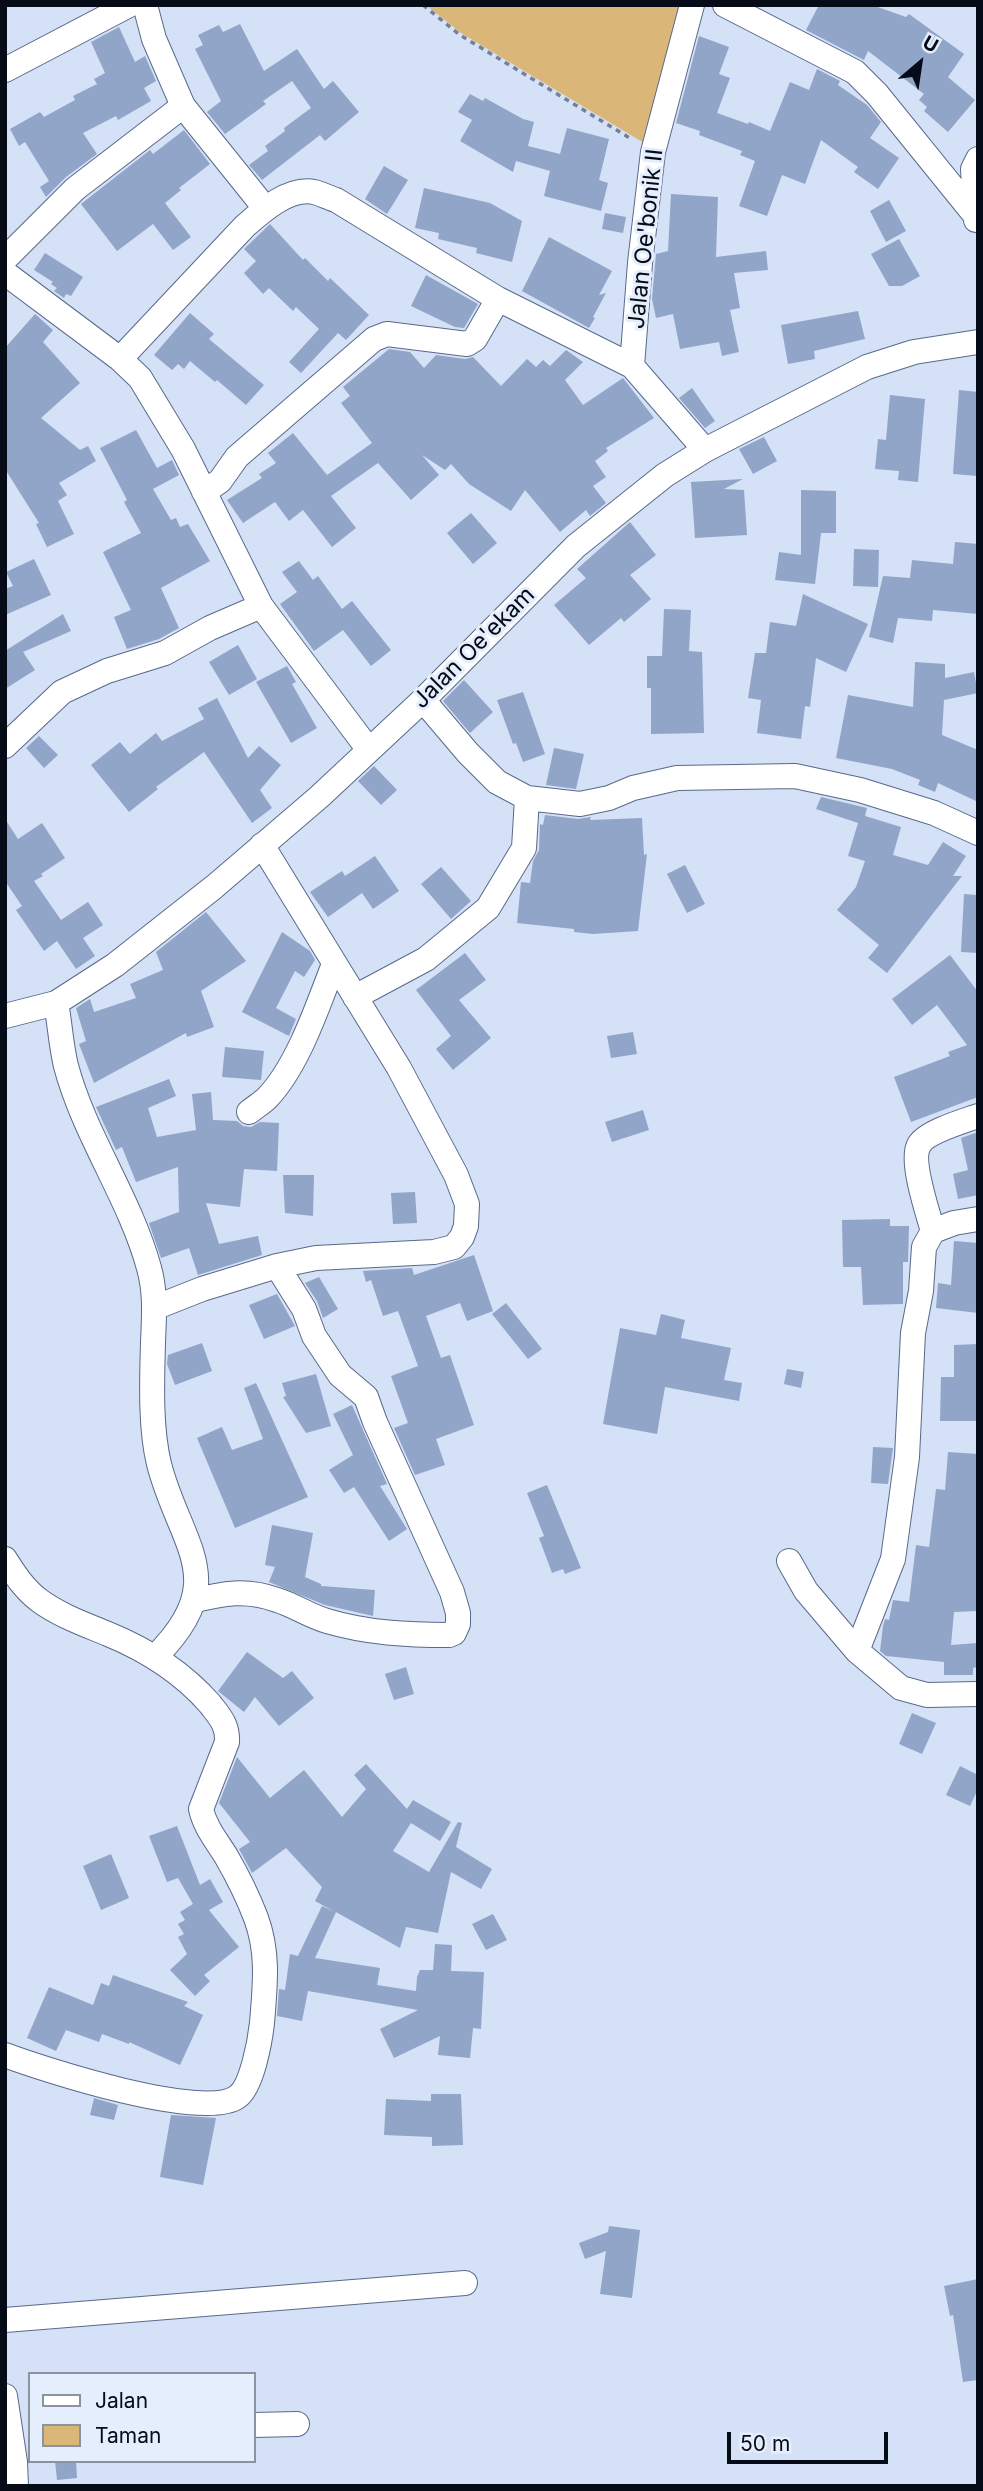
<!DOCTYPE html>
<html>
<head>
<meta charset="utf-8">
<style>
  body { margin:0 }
  #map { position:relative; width:983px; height:2491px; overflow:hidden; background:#d4e1f7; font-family:Inter,sans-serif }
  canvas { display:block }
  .frame { position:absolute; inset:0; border:7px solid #050b17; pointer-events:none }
  .legend { position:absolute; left:28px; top:2372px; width:228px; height:91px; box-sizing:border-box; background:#e5eefd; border:2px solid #8b93a1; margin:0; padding:9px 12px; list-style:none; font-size:21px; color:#050b17 }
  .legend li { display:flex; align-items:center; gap:14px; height:35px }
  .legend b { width:35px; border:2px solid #8b93a1 }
  .north { position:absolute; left:885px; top:28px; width:70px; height:70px; -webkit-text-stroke:5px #e5eefd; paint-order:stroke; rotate:29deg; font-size:19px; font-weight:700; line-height:28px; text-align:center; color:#050b17 }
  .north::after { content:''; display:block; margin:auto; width:24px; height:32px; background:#050b17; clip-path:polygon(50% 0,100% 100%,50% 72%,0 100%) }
  .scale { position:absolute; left:727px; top:2432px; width:161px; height:32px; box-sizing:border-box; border:4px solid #050b17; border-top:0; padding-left:9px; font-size:21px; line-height:24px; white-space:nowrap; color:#050b17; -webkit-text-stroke:5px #e5eefd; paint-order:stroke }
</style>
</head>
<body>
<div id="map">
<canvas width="983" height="2491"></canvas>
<div class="frame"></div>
<ul class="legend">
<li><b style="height:9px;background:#fff"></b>Jalan</li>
<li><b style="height:19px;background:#dab778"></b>Taman</li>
</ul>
<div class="north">U</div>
<div class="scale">50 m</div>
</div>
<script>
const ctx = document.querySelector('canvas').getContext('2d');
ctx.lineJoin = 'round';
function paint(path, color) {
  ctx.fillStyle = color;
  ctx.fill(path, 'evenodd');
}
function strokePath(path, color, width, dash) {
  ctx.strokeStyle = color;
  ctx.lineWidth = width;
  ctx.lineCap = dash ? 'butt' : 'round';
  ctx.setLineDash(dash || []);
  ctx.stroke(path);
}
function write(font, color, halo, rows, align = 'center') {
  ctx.font = font + ' Inter,sans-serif';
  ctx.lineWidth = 6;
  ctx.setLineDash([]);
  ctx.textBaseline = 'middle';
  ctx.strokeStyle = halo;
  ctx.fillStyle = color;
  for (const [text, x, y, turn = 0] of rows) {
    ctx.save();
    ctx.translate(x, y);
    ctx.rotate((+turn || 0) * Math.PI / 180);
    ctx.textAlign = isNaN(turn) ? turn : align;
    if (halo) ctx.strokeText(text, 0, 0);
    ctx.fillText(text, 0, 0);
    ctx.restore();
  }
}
paint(new Path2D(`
  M426 5H685L649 146 461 33Z`), '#dab778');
paint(new Path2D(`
  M819 5H872L906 17 909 14 964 54 948 77 975 100 948 132 924 111 927 107 919 100 924 94 868 51 864 60 806 30Z
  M240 24 264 71 297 49 324 89 333 81 359 112 325 141 320 135 262 180 249 165 268 151 265 146 285 131 284 128 311 108 292 81 263 101 266 104 225 134 207 112 221 101 195 49 203 45 198 35 219 25 223 32Z
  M119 27 135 62 145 56 156 81 144 88 151 101 118 120 116 116 83 133 97 154 66 177 46 197 40 187 49 181 25 142 19 146 10 129 40 112 44 117 75 100 73 96 97 84 94 79 105 73 91 42Z
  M699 36 729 47 719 74 730 78 717 113 748 124 749 122 770 131 790 82 809 90 817 69 840 81 838 85 867 105 881 122 870 138 899 158 878 189 854 172 858 167 821 140 805 184 782 175 767 216 739 206 755 161 740 155 742 151 699 135 700 131 676 123Z
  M470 94 483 101 485 98 523 119 534 122 528 146 560 154 567 128 609 139 599 180 608 183 601 211 544 196 550 171 516 161 513 172 460 141 472 120 458 112Z
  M184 130 210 164 179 188 181 190 165 203 191 237 173 250 153 224 117 251 81 204 150 150 153 154Z
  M384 166 408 180 387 214 365 199Z
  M424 188 490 203 522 221 512 262 476 253 477 248 438 239 439 233 415 228Z
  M671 194 718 197 716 257 766 251 768 270 734 273 740 308 730 310 739 352 722 356 719 342 680 349 673 314 656 318 652 299 656 254 668 251Z
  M889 200 906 231 886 242 870 211Z
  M605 213 626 217 623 233 602 229Z
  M270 224 303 260 305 258 328 281 330 278 369 315 346 340 338 333 301 373 289 362 319 329 296 307 293 311 269 288 263 294 244 273 256 261 244 249Z
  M549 237 612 271 599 295 606 293 593 317 595 318 589 328 522 291Z
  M899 239 920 276 902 286H889L871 254Z
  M45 253 83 277 71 296 66 294 64 298 54 291 57 288 51 284 53 282 34 270Z
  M426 275 478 304 464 328 455 327 411 306Z
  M858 311 865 339 814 351 815 359 788 364 781 325Z
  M190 313 214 334 209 339 264 385 246 405 217 380 215 382 190 361 184 369 178 364 172 370 154 355Z
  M35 314 53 330 43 342 80 383 41 418 80 450 88 446 96 461 59 483 67 495 58 501 74 534 47 547 36 524 39 523 5 469V348Z
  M389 349 410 352 424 368 436 355 465 359 473 357 501 386 527 359 536 367 543 360 550 366 566 350 583 362 565 380 583 405 623 378 654 418 606 448 608 451 595 461 606 477 593 486 606 503 590 516 586 510 560 532 525 490 511 511 469 484 451 464 445 470 422 455 439 475 411 500 378 463 331 496 356 528 332 547 303 510 289 521 275 502 243 523 227 500 262 478 259 474 276 463 268 453 293 433 327 475 372 443 341 403 350 396 343 387Z
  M692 388 715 421 705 428 679 398Z
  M959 390 978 392V476L953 474Z
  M890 395 925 399 918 482 898 480 899 471 875 469 878 439 886 440Z
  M136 430 157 468 172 460 179 475 153 489 171 520 176 518 180 527 188 524 210 561 161 588 179 628 159 639 127 649 114 617 131 610 103 552 141 533 124 502 127 500 100 448Z
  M764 437 777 461 753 474 739 449Z
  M743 479 724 489 744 490 747 535 695 538 691 482Z
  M801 490 836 491V533H821L815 584 775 580 779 552 801 555Z
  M471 513 497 543 473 564 447 533Z
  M630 522 656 555 630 575 651 599 624 622 621 618 589 645 554 605 586 578 577 569Z
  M955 542 978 544V614L933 610 932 621 898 618 893 643 869 637 883 576 910 578 912 560 953 564Z
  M854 549 879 550 878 587 853 586Z
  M34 559 51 595 5 615V589L13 586 6 572Z
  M299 561 313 580 318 576 342 609 352 601 391 650 371 666 343 630 314 651 280 604 297 592 282 572Z
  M803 594 868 624 846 672 816 658 810 707 805 706 801 739 757 733 761 700 748 698 755 653H766L770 622 796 626Z
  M664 609 691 610 689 651 702 652 704 733 651 734V688H647V656H662Z
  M63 614 71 631 23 652 35 670 5 689V651Z
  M238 645 257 679 229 695 209 662Z
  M915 662 945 664V678L974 672 978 693 944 700 942 735 978 750V802L938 783 935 792 918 785 920 780 892 769 836 758 848 695 913 707Z
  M287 666 296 682 292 684 317 728 291 743 256 682Z
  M464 680 493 712 470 733 443 701Z
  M523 692 545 754 523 762 516 743 513 744 497 700Z
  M217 698 248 758 259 746 281 765 260 790 272 808 252 823 204 752 156 787 158 789 129 812 91 765 120 742 130 754 156 733 162 741 204 719 198 708Z
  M39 736 58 755 44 768 26 748Z
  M554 748 584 754 576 789 546 785Z
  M374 766 397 790 381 805 358 781Z
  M821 797 867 808 865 816 901 827 893 855 928 865 943 842 966 856 953 876H962L887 973 868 958 879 945 837 910 856 887 865 861 848 856 858 823 816 809Z
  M545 815 578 819 591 817 590 820 642 818 644 855 647 854 638 931 593 934 574 932V929L517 923 521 882 530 883 533 861 539 850 540 824 543 825Z
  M5 819 18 839 42 823 65 858 41 874 43 876 34 881 61 920 88 902 103 925 83 938 95 956 76 969 57 941 44 951 16 910 22 906 5 881Z
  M375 856 399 891 373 909 362 893 328 917 310 892 342 871 345 876Z
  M685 865 705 904 687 913 667 874Z
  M441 867 471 901 451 919 421 884Z
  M964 894 978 895V953L961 952Z
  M206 912 246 961 201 991 214 1027 187 1037 186 1033 94 1083 79 1044 86 1041 76 1008 90 999 94 1012 136 998 130 984 163 970 156 952Z
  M282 932 310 951 315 960 304 977 295 971 276 1008 296 1019 289 1036 242 1012Z
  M465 953 486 980 459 1000 491 1038 453 1070 436 1049 451 1036 416 990Z
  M950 955 978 992V1097L911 1122 894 1077 950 1056 948 1052 967 1045 937 1005 912 1025 892 999Z
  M633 1032 637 1054 611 1058 607 1036Z
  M225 1047 264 1051 261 1080 222 1077Z
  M169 1079 176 1096 148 1108 157 1137 196 1130 192 1094 211 1092 213 1120 237 1121 243 1126 251 1127 260 1122 279 1123 277 1171 244 1169 240 1207 206 1203 219 1244 258 1236 262 1255 198 1275 189 1248 161 1258 149 1223 179 1212 178 1167 136 1182 122 1147 116 1150 96 1107Z
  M643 1110 649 1130 612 1142 605 1122Z
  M978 1132V1195L958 1199 953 1174 968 1170 961 1138Z
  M283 1175H314L313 1216 285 1213Z
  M415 1192 417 1223 393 1224 391 1193Z
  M890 1219V1226H909L908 1262H903V1304L863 1305 861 1267H843L842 1220Z
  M954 1241 978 1243V1313L936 1308 938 1283 951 1285Z
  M474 1255 493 1311 467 1321 460 1303 426 1316 441 1358 450 1355 474 1425 436 1439 445 1465 415 1475 394 1428 408 1423 391 1376 418 1366 398 1311 383 1316 371 1280 366 1282 363 1271 412 1268 414 1275Z
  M319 1277 338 1309 323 1318 317 1301 305 1283Z
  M277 1294 295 1326 264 1339 249 1305Z
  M506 1303 542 1349 528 1359 492 1314Z
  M661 1314 685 1320 681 1338 731 1348 724 1380 742 1383 739 1401 665 1387 657 1434 603 1424 620 1328 656 1335Z
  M202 1343 212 1371 175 1385 167 1364 168 1355Z
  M978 1344V1421H940L941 1377H954V1345Z
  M787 1369 804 1372 801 1388 784 1384Z
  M316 1374 331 1426 306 1433 283 1397 286 1396 282 1383Z
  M256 1383 308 1497 235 1528 197 1438 222 1427 232 1450 263 1439 244 1388Z
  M352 1405 387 1484 380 1486 407 1529 389 1541 354 1487 344 1493 329 1470 353 1455 333 1414Z
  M873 1447 893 1448 888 1484 871 1483Z
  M948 1452 978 1454V1611L954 1612 951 1645 978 1643V1667L973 1668V1675H944V1662L886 1656 880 1651 883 1626 885 1619 889 1620 893 1600 909 1602 916 1545 929 1547 936 1489 945 1490Z
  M547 1485 581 1568 565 1574 563 1569 552 1573 539 1538 544 1536 527 1493Z
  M272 1525 313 1533 305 1577 321 1584V1586L375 1590 373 1616 325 1605 269 1582 275 1567 265 1565Z
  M247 1652 283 1678 292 1671 314 1698 279 1726 255 1697 244 1712 218 1691Z
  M406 1667 414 1694 394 1700 385 1674Z
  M912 1713 936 1723 922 1754 899 1744Z
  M237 1757 270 1798 304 1770 342 1817 366 1789 354 1775 366 1764 407 1809 413 1800 451 1822 440 1841 411 1823 393 1851 429 1872 458 1822 462 1823 456 1847 492 1869 481 1889 451 1872 438 1933 406 1927 400 1948 336 1912 315 1958 380 1968 377 1985 416 1991 417 1977 420 1970H433L435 1944 452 1945 451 1971 484 1972 481 2029 473 2028 470 2058 438 2055 440 2036 394 2058 380 2029 418 2010 308 1991 302 2021 277 2016 279 1989 285 1990 290 1954 298 1956 322 1906 335 1912 315 1901 322 1887 286 1848 252 1873 239 1849 250 1842 219 1803Z
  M960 1766 978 1775V1789L970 1806 946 1795Z
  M177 1826 200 1885 210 1879 223 1902 209 1910 239 1947 204 1975 210 1981 195 1996 170 1970 187 1954 178 1937 184 1934 178 1924 185 1920 180 1912 193 1904 178 1878 167 1882 149 1836Z
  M111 1854 129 1898 101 1910 83 1866Z
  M493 1914 507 1940 486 1950 472 1924Z
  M113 1975 188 2002 184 2006 203 2015 180 2065 129 2042V2044L102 2034 99 2042 66 2030 56 2051 27 2038 49 1987 93 2005 101 1983 109 1986Z
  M431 2094H461L463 2145 432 2146V2137L384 2135 386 2099 431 2101Z
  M94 2098 118 2105 114 2120 90 2115Z
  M171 2115 216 2118 203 2185 160 2177Z
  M609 2226 640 2230 632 2298 600 2294 606 2251 585 2259 579 2243 608 2232Z
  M978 2279V2380L963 2382 953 2315 950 2316 944 2286Z
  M55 2461H76L77 2478 57 2480Z`), '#91a5c8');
const minor = new Path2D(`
  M145 5 154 39 183 106 265 208
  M692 5 653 152 640 263 632 366 705 450
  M725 5 855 72 877 94 975 215
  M5 70 129 5
  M976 220 973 169 978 159
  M5 259 75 189 183 106
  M5 273 120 359 140 378 183 449 261 606 369 750
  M120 359 245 226C262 211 289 187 314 192 322 194 329 198 336 200L498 299 632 366
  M204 492 220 481 237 457 374 339 387 334 467 344 475 339 498 299
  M423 700 468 753 497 782 527 798 580 804 609 798 633 788 677 778 795 776 860 790 934 813 978 833
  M5 746 62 692 107 671 165 653 210 628 261 606
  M355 997 426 959 488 908 524 848 527 798
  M56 1003C60 1024 61 1046 66 1066 85 1137 130 1198 149 1268 156 1292 154 1318 153 1342 152 1380 150 1427 159 1464 180 1546 233 1580 155 1657
  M5 1016 56 1003 115 965 214 887 319 797 423 700 576 546 665 475 705 450 867 367 914 352 978 342
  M249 1112C255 1107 262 1103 267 1098 298 1066 318 1005 334 964
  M933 1231C928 1214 910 1160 919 1145 926 1132 964 1121 978 1116
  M154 1308 202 1289 277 1266 316 1258 434 1252 454 1247 462 1237 466 1226 467 1204 456 1175 399 1068 262 845
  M5 1559C15 1575 25 1590 40 1601 61 1616 84 1624 108 1634 147 1650 182 1672 210 1704 220 1717 228 1725 227 1742L201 1809C205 1827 216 1840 226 1856 237 1875 248 1897 256 1918 269 1953 265 1986 262 2023 260 2041 252 2087 237 2097 203 2121 45 2070 5 2055
  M789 1561 806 1591 857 1651 901 1688 927 1695 978 1694
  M193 1601C223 1593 247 1589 277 1600 294 1605 309 1616 327 1621 367 1633 408 1635 449 1635L454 1633 458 1624V1613L452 1592 375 1422 366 1397 340 1375 314 1336 304 1309 277 1266
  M857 1651 893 1559 907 1457 913 1333 921 1291 924 1247 933 1231 954 1223 978 1219
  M5 2320 465 2283
  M5 2396 15 2462 16 2486
  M254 2425 297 2424`);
strokePath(minor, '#586a8b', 26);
strokePath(new Path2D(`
  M423 5 460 35 633 140`), '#768092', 3.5, [5, 5]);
strokePath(minor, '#fff', 24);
write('23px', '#050b17', '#e5eefd', [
  ["Jalan Oe'bonik II",646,239,-84],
  ["Jalan Oe'ekam",474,648,-45]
]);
</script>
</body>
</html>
